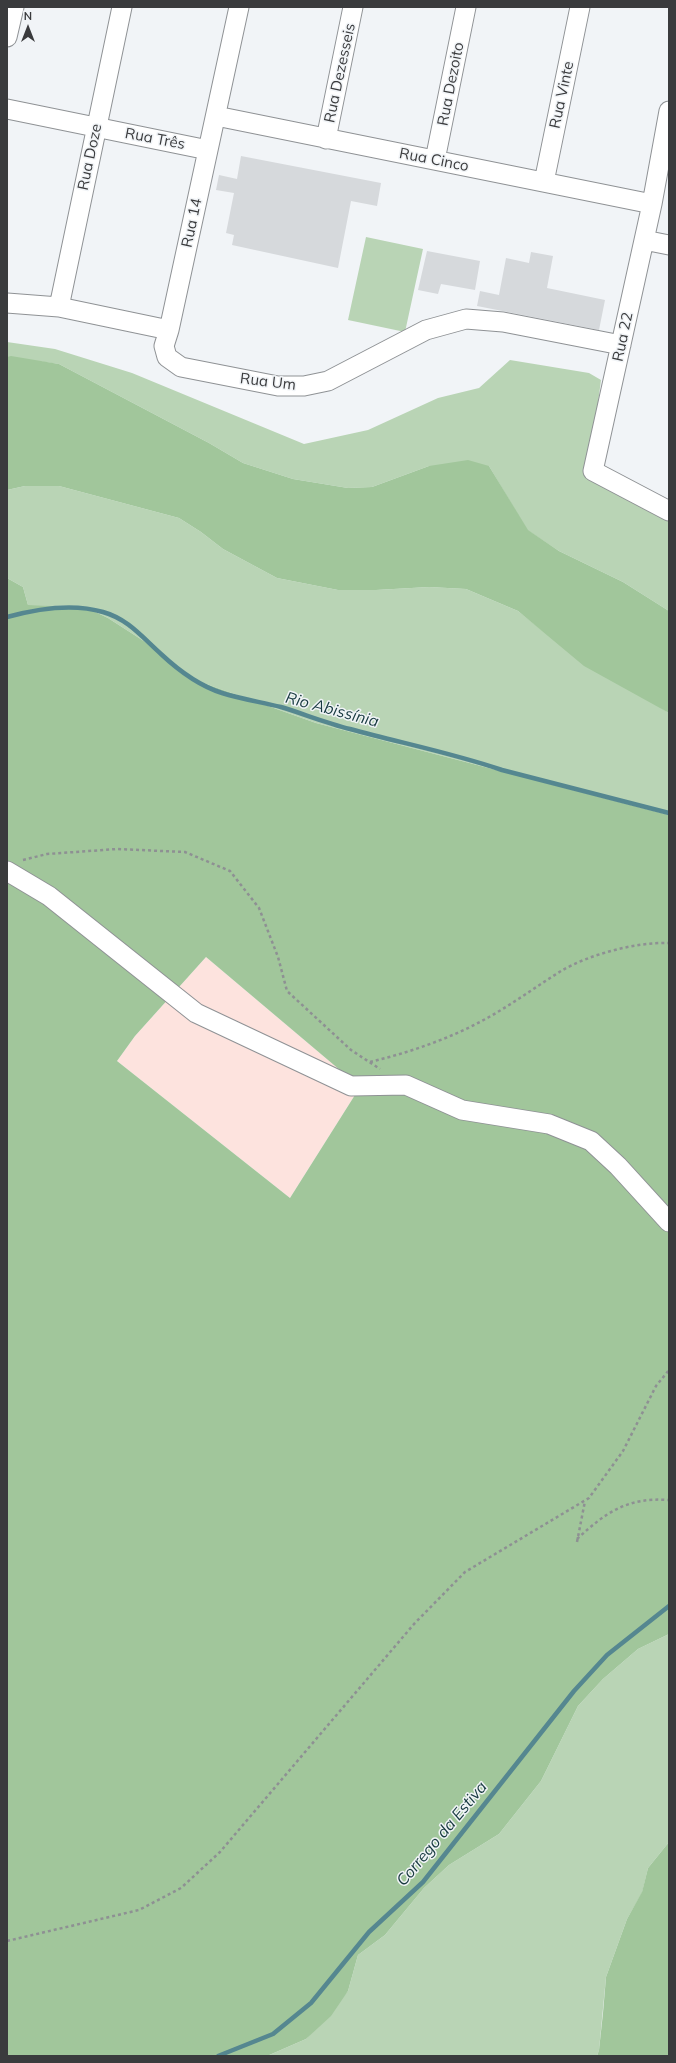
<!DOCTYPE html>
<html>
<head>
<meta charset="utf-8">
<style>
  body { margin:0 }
  #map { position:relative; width:676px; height:2063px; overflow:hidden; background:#f1f4f7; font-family:Mulish,sans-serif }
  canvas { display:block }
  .frame { position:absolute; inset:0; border:8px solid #3a3b3d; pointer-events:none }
  .north { position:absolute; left:8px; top:8px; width:40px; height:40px; -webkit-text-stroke:3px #f1f4f7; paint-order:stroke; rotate:0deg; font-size:11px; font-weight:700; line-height:16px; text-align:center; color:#3a3b3d }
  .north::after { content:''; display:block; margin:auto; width:14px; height:18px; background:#3a3b3d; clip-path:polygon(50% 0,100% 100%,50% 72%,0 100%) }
</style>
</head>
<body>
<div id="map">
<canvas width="676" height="2063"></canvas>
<div class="frame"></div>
<div class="north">N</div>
</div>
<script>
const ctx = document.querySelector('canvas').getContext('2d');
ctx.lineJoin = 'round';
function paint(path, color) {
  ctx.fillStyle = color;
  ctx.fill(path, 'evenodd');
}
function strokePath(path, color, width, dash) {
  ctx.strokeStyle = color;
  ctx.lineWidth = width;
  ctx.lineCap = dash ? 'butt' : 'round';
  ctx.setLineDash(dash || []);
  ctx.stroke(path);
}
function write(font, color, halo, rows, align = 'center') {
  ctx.font = font + ' Mulish,sans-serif';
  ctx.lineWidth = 3;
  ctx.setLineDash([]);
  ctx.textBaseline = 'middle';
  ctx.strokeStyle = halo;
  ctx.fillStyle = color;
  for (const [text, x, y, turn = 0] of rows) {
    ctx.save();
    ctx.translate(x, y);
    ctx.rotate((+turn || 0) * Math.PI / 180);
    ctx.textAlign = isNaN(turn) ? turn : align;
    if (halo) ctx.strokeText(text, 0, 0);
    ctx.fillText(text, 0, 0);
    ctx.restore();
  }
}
paint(new Path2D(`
  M206 957 360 1087 290 1198 117 1061 135 1036Z`), '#fde3de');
paint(new Path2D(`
  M366 237 423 249 405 332 348 320Z
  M7 342 55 349 132 373 304 444 368 430 438 398 479 388 510 360 589 373 601 380 592 449 586 473 669 519V611L623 582 559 551 527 530 489 466H429L372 487 348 488 293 479 243 463 209 443 59 364 7 357Z
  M25 486H59L179 518 201 532 223 549 277 578 338 590H376L429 587 466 589 518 611 543 631 669 713V815L316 723 195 680 150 645 108 618 83 606 28 605 23 587 7 578V490Z
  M669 1634V1842L648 1868 642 1893 627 1919 606 1977 599 2050 597 2056H267L306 2039 348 1991 358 1955 385 1935 424 1888 449 1865 499 1834 541 1781 578 1706 603 1679 638 1649Z`), '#b9d4b5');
paint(new Path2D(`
  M11 356 59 364 209 443 243 463 293 479 348 488 372 487 429 466 468 460 489 466 528 530 559 551 623 582 669 611V713L584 666 518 611 466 589 429 587 376 590H338L277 578 223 549 201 532 179 518 59 486H25L7 490V357Z
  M7 578 23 587 28 605 83 606 108 618 150 645 195 680 316 723 669 815V1634L638 1649 603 1679 578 1706 541 1781 499 1834 449 1865 424 1888 385 1935 358 1955 348 1991 331 2016 306 2039 267 2056H7ZM206 957 360 1087 290 1198 117 1061 135 1036Z
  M669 1842V2056H597L599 2050 603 2013 606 1977 627 1919 642 1892 648 1868Z`), '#a1c69b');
strokePath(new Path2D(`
  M7 617C36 609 73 603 103 612 128 619 142 637 161 654 177 669 200 686 222 693 241 699 261 702 281 707 304 714 326 723 350 729 401 743 452 753 502 770L669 813
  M218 2056 273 2034 311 2003 369 1932 423 1882 574 1691 607 1655 669 1606`), '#558790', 4.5);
paint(new Path2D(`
  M241 156 381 183 377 206 351 201 338 268 232 245 234 235 226 233 234 193 216 190 219 175 237 179Z
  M427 251 480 261 475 290 441 284 438 294 418 290Z
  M531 252 553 256 547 288 605 300 599 330 477 306 480 291 499 295 506 258 529 263Z`), '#d6d9dc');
const minor = new Path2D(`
  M239 7 169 330 164 346 167 357 181 367 278 386H304L328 381 426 330 466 319 503 322 621 345
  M7 37 14 7
  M7 109 208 150
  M669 111 652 204 593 471 669 511
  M216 116 652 204
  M326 139 353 7
  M435 160 466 7
  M544 182 580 7
  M644 240 669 245
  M7 303 59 307 169 330
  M59 307 122 7
  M7 871 49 896 196 1013 351 1086 406 1085 462 1110 549 1124 591 1141 618 1166 669 1222`);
strokePath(minor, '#8f9295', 21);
strokePath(new Path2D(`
  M23 860 47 854 117 849 185 852 230 871 259 908 278 957 287 991 351 1050 380 1069
  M370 1062C411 1052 452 1038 489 1017 514 1003 537 986 561 971 590 954 636 942 669 943
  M577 1539C606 1512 628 1497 669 1500
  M577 1542 585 1501
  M7 1941 139 1910 181 1888 220 1852 414 1624 465 1572 589 1498 623 1451 656 1386 669 1370`), '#8e9093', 2.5, [3, 3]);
strokePath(minor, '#fff', 19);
write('15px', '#3a3b3d', '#f1f4f7', [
  ["Rua Dezesseis",340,73,-78],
  ["Rua Dezoito",451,84,-79],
  ["Rua Vinte",562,95,-78],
  ["Rua Três",155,139,11],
  ["Rua Doze",90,157,-78],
  ["Rua Cinco",434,160,11],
  ["Rua 14",192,223,-78],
  ["Rua 22",623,337,-78],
  ["Rua Um",268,382,7]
]);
write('italic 16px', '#183a40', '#f1f4f7', [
  ["Rio Abissínia",332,710,15],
  ["Corrego da Estiva",442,1834,-50]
]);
</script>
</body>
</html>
